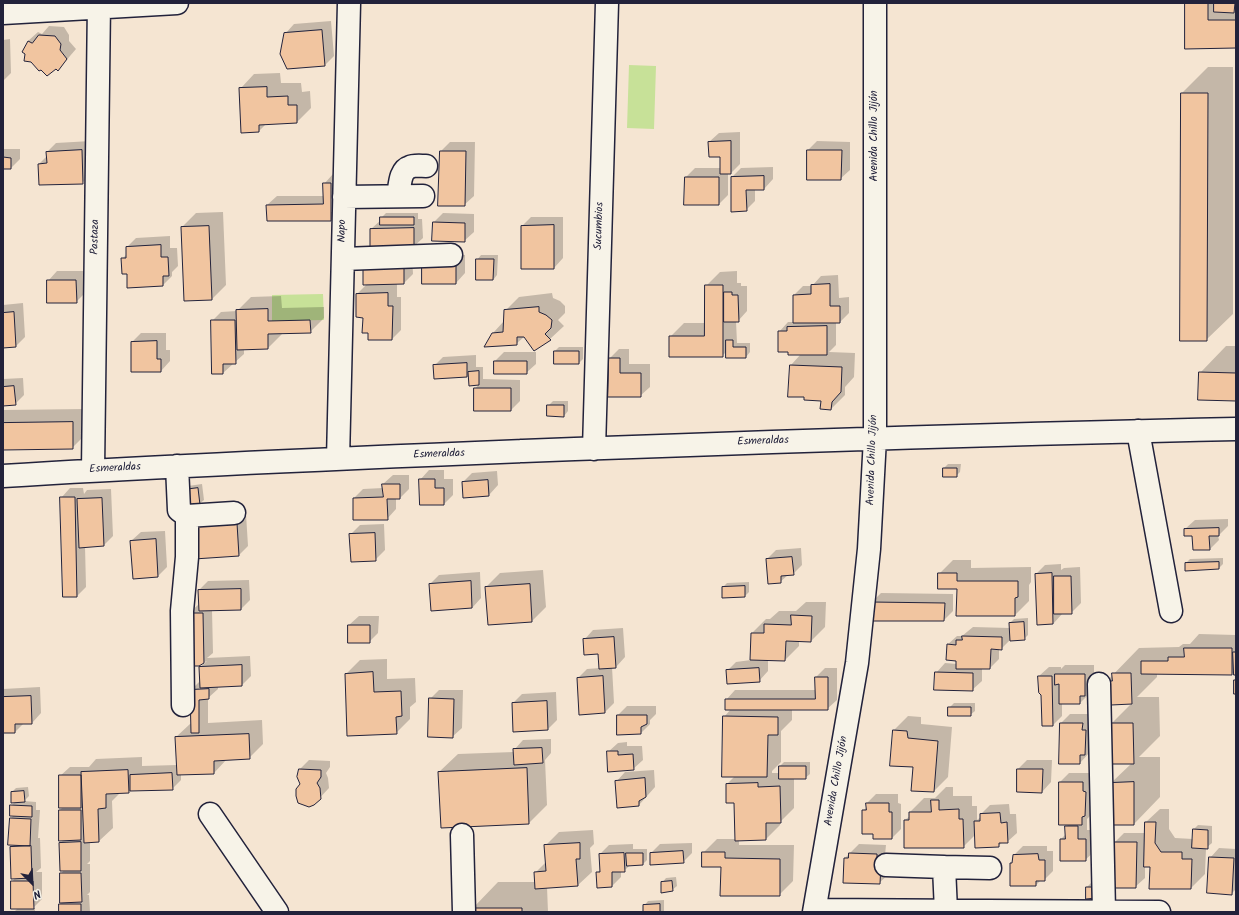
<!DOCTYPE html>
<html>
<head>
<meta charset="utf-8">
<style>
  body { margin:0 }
  #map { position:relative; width:1239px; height:915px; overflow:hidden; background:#f5e5d2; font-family:Kalam,sans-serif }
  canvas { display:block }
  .frame { position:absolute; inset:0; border:4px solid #22223b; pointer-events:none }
  .north { position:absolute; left:12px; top:863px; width:40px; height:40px; -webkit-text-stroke:3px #f7f3e8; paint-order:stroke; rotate:156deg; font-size:11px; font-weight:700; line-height:16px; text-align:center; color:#22223b }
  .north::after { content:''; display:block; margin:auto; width:14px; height:18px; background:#22223b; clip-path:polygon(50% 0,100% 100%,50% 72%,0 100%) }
</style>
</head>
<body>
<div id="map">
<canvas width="1239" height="915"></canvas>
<div class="frame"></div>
<div class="north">N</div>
</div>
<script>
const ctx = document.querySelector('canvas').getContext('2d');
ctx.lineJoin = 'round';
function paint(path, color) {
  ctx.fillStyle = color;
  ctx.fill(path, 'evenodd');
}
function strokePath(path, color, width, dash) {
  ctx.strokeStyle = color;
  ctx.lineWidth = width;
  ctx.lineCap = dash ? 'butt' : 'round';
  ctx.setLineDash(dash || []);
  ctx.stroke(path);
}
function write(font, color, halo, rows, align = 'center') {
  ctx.font = font + ' Kalam,sans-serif';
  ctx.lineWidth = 3;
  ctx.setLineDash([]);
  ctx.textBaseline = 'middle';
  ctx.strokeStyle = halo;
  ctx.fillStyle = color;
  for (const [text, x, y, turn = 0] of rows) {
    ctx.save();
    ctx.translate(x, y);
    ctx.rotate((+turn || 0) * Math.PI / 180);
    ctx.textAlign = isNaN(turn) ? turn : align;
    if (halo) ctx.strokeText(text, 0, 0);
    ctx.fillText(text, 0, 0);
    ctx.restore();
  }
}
paint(new Path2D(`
  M629 65 656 66 654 129 627 128Z
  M323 294 324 320 272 321V295Z`), '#c7e198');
paint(new Path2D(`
  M1187 3H1236V47Z
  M331 21 334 56 325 65 285 34 294 24Z
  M49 26 64 27 69 35V41L76 49 58 70 23 52 28 41 38 32 42 34Z
  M10 39 11 73 3 81V40Z
  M1208 67H1233V314L1206 340 1182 93Z
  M280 73 281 83H301L302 92 310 91 311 108 297 122 266 124 259 131 242 132 241 88 254 74Z
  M740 132V164L731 173H728V195L719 204 686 177 695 168H721V156H710L709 142 719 133Z
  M91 141 92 173 82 183 39 164 47 156V152L56 143Z
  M817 141 850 142V170L840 179 808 150Z
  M450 142H475L474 196 464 205 441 151Z
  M3 149H20V159L11 168H3Z
  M773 167V179L764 189H755V201L746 210 732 177 741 168Z
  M333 174H340V210L331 220 267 205 277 196H324V184ZM332 194V212H330V196Z
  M223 212 226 285 212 299 182 227 196 213Z
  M386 213H418V219H422L423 238 413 247 371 229 381 220V218Z
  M443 213 474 214V232L464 241 434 222Z
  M531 217H563V258L554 268 522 226Z
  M170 236V248H177L178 266 172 272V276L163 285 122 259 127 254V247L136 238Z
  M412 255 413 274 404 283H397V297H401V330L392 339 369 332 364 317 357 316V294L367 284Z
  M432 255H465V273L456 283Z
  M481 255H498L497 275 493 280 477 260Z
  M57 271H85V293L76 302 48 281Z
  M737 271V283H741V286H747V311L738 321H736L737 343H750V352L746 357 727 351 722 356 670 337 684 323H705L706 286 720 272Z
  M838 275 839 298 849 297V313L840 322H836V345L829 352 855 353 854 377 845 387V395L831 409 822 400 805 396H789L791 365 801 354 789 351 779 332 788 322H793L794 321V295L803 286H812L821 276Z
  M552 293 553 298 560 301 565 306V313L558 320 564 326 550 339 525 336 516 344 493 333 504 321 505 311 519 297Z
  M281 296 282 308 324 307V318L310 332 282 333V334L268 348 244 349V354L223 373 212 321 221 312 237 311 251 297Z
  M23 303 25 337 16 346 3 347V305Z
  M141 333H166V350H170V361L161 371 132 342Z
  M1226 346H1236V400L1200 373Z
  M559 347H583V359L579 363 555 351Z
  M619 349H629V364H650V387L640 396H609L610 358Z
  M504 352H536V364L526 373 495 361Z
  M476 355V367H483V379L520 380V401L511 410 475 389 479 384 470 385 469 374 467 377 435 378 434 366 443 357Z
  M23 378 24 395 15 404 3 405V379Z
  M553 401H568V411L564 416 548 406Z
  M86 409V434L72 448 3 449V410Z
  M948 464H961L960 472 956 476 944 468Z
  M429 470H444V479H453V495L444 504 420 480Z
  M497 471 498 485 489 495 463 482 472 473Z
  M393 475H409V489L400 498H396V509L387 519H354V498L363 489 383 488V484Z
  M202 484 204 500 199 504 185 506 188 486Z
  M70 488H83L84 494 87 490 111 489 113 536 104 545 85 546 86 587 77 596 61 498Z
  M246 514 248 546 239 555 202 517Z
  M1228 519V526L1218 536 1219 540 1210 549 1185 529 1195 520Z
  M384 524 385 550 375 560 350 535 360 525Z
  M165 531 167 567 158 576 131 541 141 532Z
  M801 548 802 565 793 574 788 575 780 582 767 559 776 550Z
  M1223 558V564L1219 568 1186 563 1190 559Z
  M953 560H971V568L1031 567V582L1029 585V601L1015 615 958 588 939 574Z
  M1061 564V570L1064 568 1080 567 1081 603 1071 613H1062V614L1053 624 1036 574 1045 565Z
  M543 570 546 607 532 621 488 624 486 587 500 573Z
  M480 572 481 598 472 608 430 584 439 575Z
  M249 580 250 600 241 609 212 610 213 653 207 658 250 656 251 676 242 685 218 686V689L208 698V723L262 720 263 744 249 758 227 759 214 773 181 774V780L172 789 131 790 129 792 120 793 112 801 113 828 99 841 90 842V861L87 864H90V892L87 895H89L90 912H60V905L63 901 61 874 64 870 60 843 64 840 60 810 63 807 60 776 70 767H89L96 759 142 757V766L177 765 176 737 190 724 192 723 191 690 201 680 200 667 207 661 198 665 188 614 198 605 199 604V590L208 581Z
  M749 582V592L745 596 723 587 727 583Z
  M881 593 953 594V611L944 620 872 602Z
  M806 602H826L825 627 811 641H799V646L785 660 768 659V671L759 681 727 671 736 662 751 660 752 633 766 619H770L779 611H796Z
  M359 616H379L378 633 369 642 349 625Z
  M1028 618V635L1024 639 1010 640 1001 649H999V659L990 668H982V681L972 690 936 673 945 663 957 664V660L947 645 957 636H962L973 627 1010 628V623L1014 619Z
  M623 628 625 657 616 667H612L614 703 605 712 580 714 578 678 587 669 600 668 599 653 584 640 593 630Z
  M1199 634 1236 635V674L1235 671 1232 674H1157V677L1137 697H1159L1160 736 1139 757H1160V797L1134 824 1111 783 1132 763 1112 723 1132 703 1111 694 1106 682 1139 648 1179 647 1183 644H1190Z
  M387 659V679L415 678 416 702 410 707V719L396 733 346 674 360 660Z
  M1065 665H1094V686L1089 694 1080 703H1062V716L1053 725 1042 694 1039 676 1049 667H1061V669Z
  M825 668H837V700L827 709H792V720L781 731V762L772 771V773H780V766L784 762H810V774L805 778H794V808L780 822V825L766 839H739V845H794L793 881 779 895 722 866 703 853 717 839H736L735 801 727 784 735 776 724 717 731 709 726 700 735 690H816V677Z
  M40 687 41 713 32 723H24L15 732H3V689Z
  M439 690H463L462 728 452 737 430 699Z
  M556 692 557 720 548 729 513 703 522 694Z
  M954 703H975V711L970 715 949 708Z
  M627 706H656V714L650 720V724L641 733 618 734V715Z
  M1070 714H1091L1094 744 1089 749V753L1080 763 1061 723Z
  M908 716 921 717V724L952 727 948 777 934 791 914 767 892 765 894 730Z
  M551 739V753L545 760 547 805 529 823 439 772 458 754 514 752V750L523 740Z
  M627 742V746H642L643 760 633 769 608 752 618 743Z
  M309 760 330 761V767L326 773 328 778 329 788 314 804 301 784 300 769Z
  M1027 760H1052L1051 782 1042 792 1018 769Z
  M654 770 655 787 639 805 616 782 625 772Z
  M1069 773H1092L1091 815 1087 819V830H1094L1095 851 1085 860 1061 839 1066 834V827L1069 824 1060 782Z
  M28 787 29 796 24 801 36 802V810H40L38 838H40L41 868 36 872H42V899L33 908H35V912H14L18 908 12 882 16 877 11 848 14 845 11 818 14 815 11 806 15 802 12 792 16 788Z
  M946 787H953V796H972V806H977V820L981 817V814L990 805 1009 804 1010 814H1016L1017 833 1007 842H1003L998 846 976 834 963 847 905 820 910 816V812L924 798H935Z
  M876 794H898V803L901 804V829L892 838 874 833 863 811 867 807V803Z
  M1160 809H1169V829L1175 838 1193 839 1194 829 1198 825 1212 826V843L1206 848 1205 874 1191 888 1151 866H1145V878L1135 887 1115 842 1124 833H1145L1146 822Z
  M593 830 594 844 590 848 592 872 578 885 547 887 548 912H472V909L498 882H536L535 873 546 862 545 846 559 832Z
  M692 843V853L683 862 651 864V853L660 844Z
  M633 844V849H647V860L643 864 630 865 624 871H621V877L612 886 597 873 601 869 600 854 609 845Z
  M859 844 886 845 885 855 889 874 879 883 845 858Z
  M1023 846H1047V851H1053V871L1044 880H1041L1036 885 1011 864 1013 861 1014 855Z
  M1219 848 1236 849V889L1231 894 1210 858Z
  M676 877 677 886 672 890 662 883 666 878Z
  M1091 883H1100V893L1087 887Z
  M664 900V911L663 912H644V906L648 901Z`), '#0003');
const building = new Path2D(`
  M1185 3H1208V20H1236V48L1185 49Z
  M1214 3H1235L1234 13 1214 12Z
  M322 30 325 66 287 69 280 54 284 33Z
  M39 35 55 36 61 44 60 50 67 59 58 71 56 69 47 76 41 70 39 71 31 62 24 61 25 54 22 52 28 41 32 43Z
  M267 87V97L288 96V105H297V123L259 125V132L241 133 239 88Z
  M1181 93H1208L1207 341H1180Z
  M731 141V174H720V157H709L708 142Z
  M82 150 83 184 39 185 38 164 47 163 46 152Z
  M807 150H842L841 180H807Z
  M440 151H466L465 206H438Z
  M3 157 11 158V169H3Z
  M764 176V190H746L747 211 731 212V177Z
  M685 177H719V205H684Z
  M323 183H331V221H267L266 205 323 204Z
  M380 217H414V225H380Z
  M433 222 465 223V242L432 241Z
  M554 225V269H521V226Z
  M209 226 212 300 184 301 181 227Z
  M414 228V248L370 249V229Z
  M161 245V257H168L169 276H163V286L127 288V274H122L121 258H126V247Z
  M476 259H494L493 280H476Z
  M404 264V284L363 285V265Z
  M422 264H456V284H422Z
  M47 280H76L77 303H47Z
  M830 284V306H840V323H793V295L811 294V285Z
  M705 285H723V357H669V336H704Z
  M724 292H732V295H738L739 322H724Z
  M388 293V306H393L392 340H368V333H362L363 318 356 317V294Z
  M539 307V312L546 315 552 320 551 328 545 334 551 340 534 351 524 337H517V345L484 347 492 333 503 332 504 310Z
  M268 309V321L310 320 311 333 268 334V349L237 350 236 310Z
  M14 312 16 347 3 348V313Z
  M211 320H235L236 364H223V374H212Z
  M827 326V355H788V352H778V331H787V327Z
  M726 340H733V347H746V358H726Z
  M157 341V359H161V372H131V342Z
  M554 351H579V364H554Z
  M609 358H620V373H641V397H608Z
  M494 361H527V374H494Z
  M467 363V377L434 379 433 365Z
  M790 365 842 367 841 392 832 402 831 410 820 409 821 401 804 400V397H788Z
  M479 371V385L469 386 468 372Z
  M1199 372 1236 373V401L1198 400Z
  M14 386 16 405 3 406V387Z
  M474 388H511V411H474Z
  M547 405H564V417L547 416Z
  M73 422V449L3 450V423Z
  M943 468H957V477H943Z
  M419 479H435V488H444V505H420Z
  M488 480 489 496 463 498 462 482Z
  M382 484H400V499H387L388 520H353V498L383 497Z
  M198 488 200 505 184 507 183 490Z
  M60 497H75L77 597H63Z
  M102 498 104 546 79 548 77 499Z
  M237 523 239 556 194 559 192 526Z
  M1219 528V536H1209L1210 550H1193L1192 536H1184V529Z
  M375 533 376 561 351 562 349 534Z
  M156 539 158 577 133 579 130 541Z
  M792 557 794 575 781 576V583L768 584 766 559Z
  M1219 562V569L1185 571V563Z
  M938 573H957V581H1018V597L1015 598V616H956L957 589H938Z
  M1052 573 1053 624 1037 625 1035 574Z
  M1054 576H1071L1072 614H1054Z
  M471 581 472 608 431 611 429 584Z
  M530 584 532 622 488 625 485 587Z
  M745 586V597L722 598V587Z
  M241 589V610L199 611 198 590Z
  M871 602 945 603 944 621H871Z
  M187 613H203L204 663 199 666H189Z
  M791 615 812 616 811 642 786 641 785 661 750 660 751 633H764V624L791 625Z
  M1024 622 1025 640 1010 641 1009 623Z
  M348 625H370V643H348Z
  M962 636 1002 637V650L991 649 990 669H956V661L946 660 947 644 956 645V640H962Z
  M614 637 616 668 599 669 598 654 584 655 583 639Z
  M1184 648H1232V675L1141 674V661H1168V657H1184Z
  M1233 652H1236V675H1234Z
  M242 665V686L200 688 199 667Z
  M759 668 760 682 727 684 726 670Z
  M373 672 374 692 401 691 402 716 396 717 397 734 347 736 345 674Z
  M935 672 973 673V691L934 690Z
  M1112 673H1131L1132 704 1111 705 1110 695 1105 681H1112Z
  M1055 674H1085V696H1080V704H1059V684L1055 685Z
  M603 676 605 713 579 715 577 678Z
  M1038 676H1052L1053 726H1042L1041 695 1039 693Z
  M815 677H828V710H725V699H815Z
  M1234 680H1236V694H1234Z
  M209 689V699L199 700V733H191L190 690Z
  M31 696 32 724H15V733H3V697Z
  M429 698 454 699 453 738 428 737Z
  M547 701 548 730 513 732 512 703Z
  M948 707H971V716H948Z
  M617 715H647V724L641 727V734L617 735Z
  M723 716 778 717V735H768L767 777H722Z
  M1060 723H1083L1082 730H1086L1085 755H1080V764H1059Z
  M1111 723H1133L1134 764H1112V754H1107Z
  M893 730 907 731 908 738 938 741 934 792 911 791 913 767 890 766Z
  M249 734 250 759 214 761V774L177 775 175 737Z
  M542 748 543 763 514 765 513 749Z
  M607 751H618V755L633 754 634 770 608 772Z
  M779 766H806V779H779Z
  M527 768 529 824 441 828 438 772Z
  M299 769 321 770V777L317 783 320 788 321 799 314 805 309 807 298 803 296 796V789L300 784 297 777Z
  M1017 769H1043L1042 793 1017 792Z
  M128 770 129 793 106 794V808L98 809 99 842 84 843 81 772Z
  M172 773 173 790 130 791V775Z
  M59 775H81V808H59Z
  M645 778 646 797 639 801V806L617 808 615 781Z
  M1059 782H1083V791L1086 792 1085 816 1082 817V825H1059Z
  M1134 782V825H1110V783Z
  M758 783V787L780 786 781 823H766V840L735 841 734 803H726V784Z
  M24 791 25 802 11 803V792Z
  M931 800H939V810L959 809V819H963L964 848H904V820H909V812H931Z
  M866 803H889V812H892V839H873V834H862V810H866Z
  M10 805 32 806V817L10 816Z
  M59 810H81V840L59 841Z
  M1000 813 1001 823 1007 822 1008 843H999V847L975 848 974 821H980V814Z
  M10 818 31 819 30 846 8 845Z
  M1145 822H1156L1155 843 1161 852H1182V859H1192L1191 889H1149L1150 867H1144Z
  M1065 826H1078V839H1086V861H1060V839H1065Z
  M1193 829 1208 830V849L1192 848Z
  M81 842V871H60L59 843Z
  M1114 842H1137L1136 888H1113Z
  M580 843V859H576L578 886 535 889 534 872 546 871 544 845Z
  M31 846 32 878 11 879 10 847Z
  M683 851 684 863 650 865V853Z
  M702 852H725V858L780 859V896H720L721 867H702Z
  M624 853 625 872H612V887L597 888 596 872H600L599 854Z
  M626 853H643V865L627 866Z
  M849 853 877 854V863H881L880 884 843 883 844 858H848Z
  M1038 854 1039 860H1045V881H1036V886H1010V863H1012L1013 855Z
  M1209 857 1234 858 1232 895 1207 893Z
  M60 873H81L82 902 60 903Z
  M11 881H33L34 909H11Z
  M672 881 673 891 661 893V882Z
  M1086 887H1096V898L1086 899Z
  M59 904H81V912H59Z
  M660 904V912H643V905Z
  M471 908H522V912H471Z`);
paint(building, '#f1c5a0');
strokePath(building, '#22223b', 1);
const minor = new Path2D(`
  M3 13 177 3
  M398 196C400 188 399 170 410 167 414 165 421 166 426 166
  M344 197 423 196
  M343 259 451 255
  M1138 431 1171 611
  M594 449 607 3
  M338 459 349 3
  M177 466 179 510 187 516V557L182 611 183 705
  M93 470 99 3
  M3 476C176 465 350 458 523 451 761 442 998 434 1236 429
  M187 516 234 513
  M1099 684 1104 911
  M210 814 277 912
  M462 835 464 912
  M886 865 944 867
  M815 910 1159 912
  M946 911 944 867 990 868
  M814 912 857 663 869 549 875 438V3`);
strokePath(minor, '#22223b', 25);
strokePath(minor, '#f7f3e8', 22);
write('11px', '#22223b', '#f7f3e8', [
  ["Avenida Chillo Jijón",875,136,-90],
  ["Sucumbios",600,226,-88],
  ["Napo",343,231,-89],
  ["Pastaza",96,237,-89],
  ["Esmeraldas",763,442,-2],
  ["Esmeraldas",439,455,-2],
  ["Avenida Chillo Jijón",873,460,-88],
  ["Esmeraldas",115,469,-3],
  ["Avenida Chillo Jijón",837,781,-80]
]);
</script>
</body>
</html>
